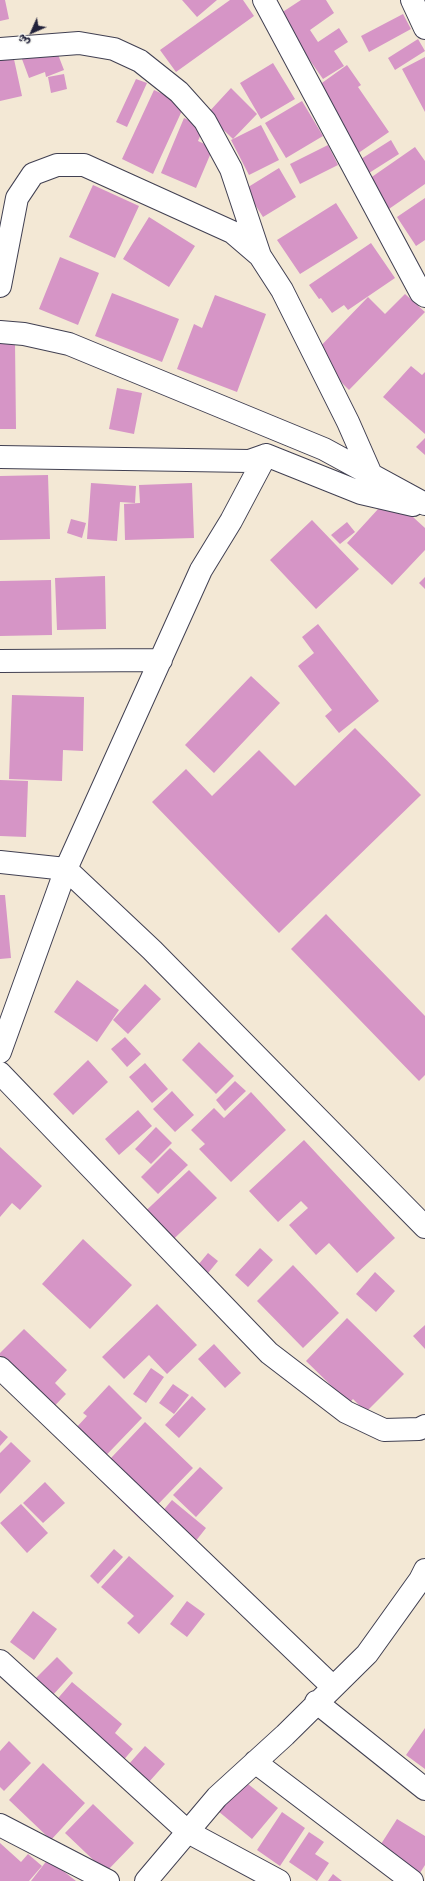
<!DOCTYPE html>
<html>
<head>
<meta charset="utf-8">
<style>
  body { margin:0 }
  #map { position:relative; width:425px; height:1881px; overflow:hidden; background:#f3e8d5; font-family:"Patrick Hand","Playpen Sans Arabic",sans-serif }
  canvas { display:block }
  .north { position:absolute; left:12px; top:12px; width:40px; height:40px; -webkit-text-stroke:3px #f6f6f2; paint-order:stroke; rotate:225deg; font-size:11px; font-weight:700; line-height:16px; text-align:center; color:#22223b }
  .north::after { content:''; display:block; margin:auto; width:14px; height:18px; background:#22223b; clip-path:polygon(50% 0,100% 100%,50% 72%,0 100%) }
</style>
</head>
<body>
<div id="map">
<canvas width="425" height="1881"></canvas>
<div class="north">ش</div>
</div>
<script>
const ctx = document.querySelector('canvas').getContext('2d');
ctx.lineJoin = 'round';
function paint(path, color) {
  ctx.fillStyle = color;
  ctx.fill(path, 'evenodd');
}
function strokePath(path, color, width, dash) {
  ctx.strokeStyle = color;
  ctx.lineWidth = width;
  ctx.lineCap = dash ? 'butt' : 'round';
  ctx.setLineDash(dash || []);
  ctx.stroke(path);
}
paint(new Path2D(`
  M0 0H5L9 19 0 21Z
  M182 0H217L197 17Z
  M230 0H243L254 16 176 72 160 50Z
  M301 0H326L334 13 310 30 318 42 339 28 348 42 334 51 344 66 323 79 278 15Z
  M403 14 411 29 369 52 361 36Z
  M52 39 64 70 46 77 45 72 29 78 19 51Z
  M418 39 425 51 395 70 388 58Z
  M12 50 22 96 0 101V53Z
  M425 57V112L402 69Z
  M273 63 295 99 261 119 240 83Z
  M347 65 361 85 358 87 389 132 357 154 312 90Z
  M64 74 67 89 51 93 48 77Z
  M136 79 147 83 127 127 116 122Z
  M231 88 257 114 233 139 261 125 279 160 249 175 231 140 233 139 207 114Z
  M154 90 185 104 153 174 122 159Z
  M302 101 323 136 286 158 265 123Z
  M184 118 204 127 198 141 213 148 196 188 161 173Z
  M391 140 399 154 369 173 361 159Z
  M328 145 338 165 300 184 290 164Z
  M415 147 425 161V184L386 211 366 181Z
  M279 168 296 197 263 217 245 189Z
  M93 185 139 206 115 258 69 237Z
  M425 198V240L416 246 397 217Z
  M336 203 358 238 300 274 277 240Z
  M149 217 195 246 169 287 123 259Z
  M371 243 395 278 348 310 344 305 332 313 321 298 319 299 309 285Z
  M60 257 99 273 78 325 39 309Z
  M112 293 179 319 162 362 95 336Z
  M405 294 425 312 349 390 313 354 368 297 385 314Z
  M215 295 266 314 237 392 177 369 194 324 202 328Z
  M0 342H15L16 429H0Z
  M411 366 422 375 425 372V434L383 397Z
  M117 388 142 393 134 434 109 429Z
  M425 438V455L416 447Z
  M48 475 50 539 0 540V476Z
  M91 483 136 486 135 503 120 502 117 541 87 539Z
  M192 483 194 538 125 540 124 504 140 503 139 485Z
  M390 496 425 528V550L392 585 347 543Z
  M71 519 86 523 82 538 67 533Z
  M312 520 359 569 316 609 270 560Z
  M347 522 355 532 340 544 331 535Z
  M105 576 106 629 57 630 55 578Z
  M425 577V589L419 583Z
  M51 580 52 635 0 636V581Z
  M318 624 379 701 339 733 325 716 332 710 298 666 314 653 302 637Z
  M251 676 280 703 214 773 185 745Z
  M12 695 84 697 83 751 63 750 62 781 9 779Z
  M355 728 421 795 279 933 152 802 186 769 212 796 259 750 295 786Z
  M0 780 28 781 26 837 0 836Z
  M0 895H5L11 958 0 959Z
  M326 914 425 1016V1075L419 1081 291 949Z
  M77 980 119 1010 97 1042 54 1012Z
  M145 984 161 999 128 1034 113 1020Z
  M125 1037 141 1054 127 1067 111 1049Z
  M199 1042 234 1076 216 1094 182 1060Z
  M88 1060 108 1082 73 1115 53 1094Z
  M145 1063 168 1089 152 1103 129 1077Z
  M235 1081 246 1091 225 1111 216 1100Z
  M172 1091 194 1115 175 1132 153 1109Z
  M251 1092 286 1130 231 1182 199 1149 205 1144 191 1130 214 1108 224 1118Z
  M138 1110 152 1126 119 1155 105 1139Z
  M156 1127 172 1143 151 1164 135 1149Z
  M304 1140 395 1238 357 1273 329 1243 316 1255 289 1225 308 1208 301 1201 278 1222 249 1191Z
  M0 1147 42 1186 20 1210 12 1203 0 1217Z
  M170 1148 188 1165 158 1194 141 1177Z
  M189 1170 217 1198 162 1250 135 1221Z
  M83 1239 132 1285 90 1329 42 1284Z
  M260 1248 273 1260 248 1287 235 1275Z
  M208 1253 218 1261 208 1273 198 1265Z
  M293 1265 339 1313 303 1348 257 1301Z
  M375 1272 395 1291 376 1312 356 1294Z
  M157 1304 197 1345 167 1374 149 1355 124 1379 102 1357Z
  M347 1318 404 1374 366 1412 353 1399 349 1403 306 1361Z
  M425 1325V1349L413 1336Z
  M24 1329 67 1370 55 1383 66 1394 41 1420 0 1382V1353Z
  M214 1344 241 1373 225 1388 198 1359Z
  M151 1368 164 1377 146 1403 133 1394Z
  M173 1384 189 1395 174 1414 159 1403Z
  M109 1385 142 1418 92 1470 63 1442 87 1416 83 1413Z
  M192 1396 206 1409 179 1438 165 1425Z
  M145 1422 193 1468 142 1521 95 1475Z
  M0 1430 8 1437 0 1446Z
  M11 1442 31 1461 0 1494V1453Z
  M200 1467 223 1488 196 1517 173 1495Z
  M45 1482 65 1503 43 1523 23 1503Z
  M172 1500 206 1528 184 1556 161 1513Z
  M21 1504 48 1533 27 1553 0 1523Z
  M114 1549 123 1557 98 1584 90 1576Z
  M129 1556 174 1596 139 1634 127 1623 134 1616 101 1587Z
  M187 1601 205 1614 187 1637 170 1624Z
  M33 1611 57 1629 34 1660 10 1642Z
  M57 1657 73 1673 52 1696 35 1679Z
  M72 1682 122 1724 115 1733 133 1749 110 1776 92 1760 96 1754 47 1711Z
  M425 1728V1769L406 1755Z
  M9 1741 31 1763 4 1791 0 1787V1751Z
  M145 1746 165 1764 140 1792 120 1774Z
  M43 1763 85 1803 51 1840 9 1800Z
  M243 1780 278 1808 252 1839 218 1811Z
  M93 1804 134 1843 106 1872 65 1833Z
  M282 1812 305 1828 280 1866 257 1850Z
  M397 1819 425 1836V1865L415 1881 374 1855Z
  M309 1832 324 1842 315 1854 329 1863 317 1881 289 1862Z
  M0 1843 21 1862 28 1854 42 1866 29 1881H0Z
  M48 1859 76 1881H31Z
  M333 1874 342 1881H328Z`), '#d695c6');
const minor = new Path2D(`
  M264 0 421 293 425 296
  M412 0 425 28
  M0 49 79 43 114 49 140 61 179 92 205 121 231 169 260 256
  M0 286 17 198 33 174 57 165H84L232 232 260 256 282 290 348 422 370 472
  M0 332 24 334 69 344 324 449 425 504
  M0 457 249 461 266 455 361 493 413 505
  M0 661 161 660
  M0 862 66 869 152 950 425 1227
  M0 1052 66 869 201 570 231 521 266 455
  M0 1073 269 1353 346 1412 384 1430 419 1429 425 1426
  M0 1368 333 1687
  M0 1661 188 1832 279 1881
  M316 1702 425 1789
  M255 1762 412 1881
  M0 1825 108 1881
  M146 1881 217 1797 285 1735 367 1654 420 1580 425 1570`);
strokePath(minor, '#414052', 24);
strokePath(minor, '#fff', 22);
</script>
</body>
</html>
